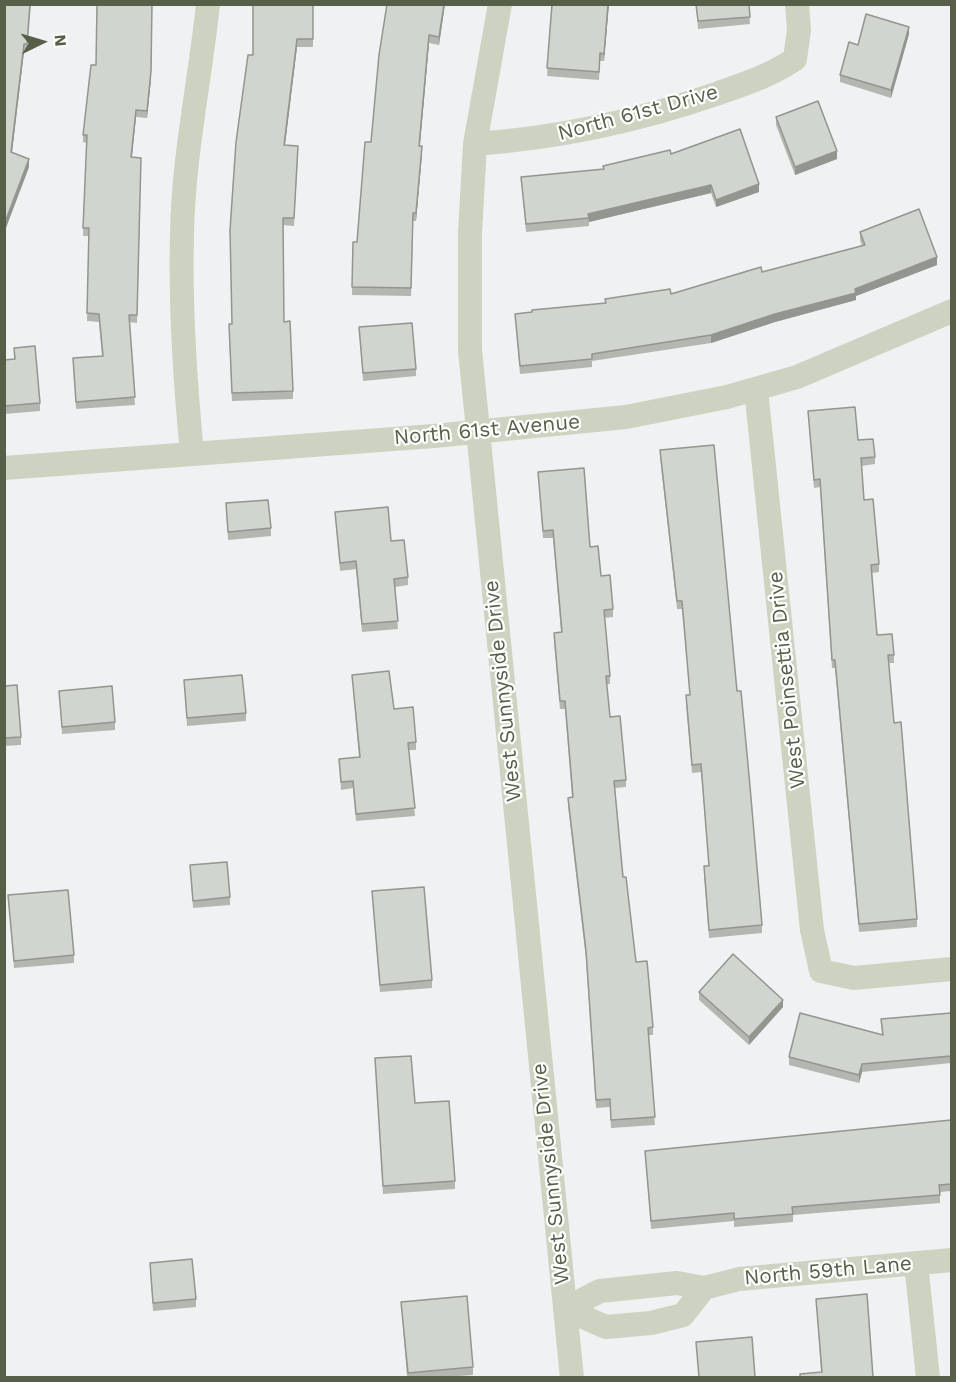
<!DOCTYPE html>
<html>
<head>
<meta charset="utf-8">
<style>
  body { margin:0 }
  #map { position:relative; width:956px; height:1382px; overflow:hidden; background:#f0f1f3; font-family:"Work Sans",sans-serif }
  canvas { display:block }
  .frame { position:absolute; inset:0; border:6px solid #565f48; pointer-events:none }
  .north { position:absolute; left:12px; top:12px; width:60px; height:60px; -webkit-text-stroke:4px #fff; paint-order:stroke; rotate:85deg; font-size:16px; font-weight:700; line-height:24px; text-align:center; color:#565f48 }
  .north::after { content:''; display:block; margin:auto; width:21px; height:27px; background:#565f48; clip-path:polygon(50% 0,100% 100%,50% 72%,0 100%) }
</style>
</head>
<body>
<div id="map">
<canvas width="956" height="1382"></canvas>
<div class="frame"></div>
<div class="north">N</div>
</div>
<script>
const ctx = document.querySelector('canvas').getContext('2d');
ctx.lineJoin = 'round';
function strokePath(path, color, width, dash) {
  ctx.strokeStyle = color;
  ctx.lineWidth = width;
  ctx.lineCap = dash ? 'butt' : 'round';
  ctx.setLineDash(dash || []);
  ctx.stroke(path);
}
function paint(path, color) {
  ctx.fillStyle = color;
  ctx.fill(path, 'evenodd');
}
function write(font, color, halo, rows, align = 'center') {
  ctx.font = font + ' "Work Sans",sans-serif';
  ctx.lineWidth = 4.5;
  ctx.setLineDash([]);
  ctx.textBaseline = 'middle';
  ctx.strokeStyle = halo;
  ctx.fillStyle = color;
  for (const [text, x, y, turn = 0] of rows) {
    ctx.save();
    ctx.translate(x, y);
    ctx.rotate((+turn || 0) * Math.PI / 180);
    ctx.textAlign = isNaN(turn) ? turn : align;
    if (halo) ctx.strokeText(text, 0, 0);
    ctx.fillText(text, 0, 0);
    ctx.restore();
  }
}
strokePath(new Path2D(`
  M500 4 475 144 470 233V350L572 1378
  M475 144C558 138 638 121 716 94 744 84 770 76 795 59L799 30 797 4
  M756 389 812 930 821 971 854 978 952 969
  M192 453C185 381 180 308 182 235 183 158 200 81 208 4
  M4 468 434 436 626 417 727 397 797 377 952 311
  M916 1263 928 1378
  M565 1309 600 1291 677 1283 704 1288 739 1279 952 1260
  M565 1309 606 1327 651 1323 683 1315 704 1288`), '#cdd2c1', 24);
paint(new Path2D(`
  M4 4H31L27 52H24L12 153 29 167 4 233Z
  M313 4V47H297L285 145 298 154 294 226 283 225 284 322 293 391V399L232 401 229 332 232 324 253 55Z
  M445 4 439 45 429 43 420 146 422 154 416 221H413L411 296 352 295 353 242H357L371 142Z
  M552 4H609L604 61H600L599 80 547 76Z
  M696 4H749L750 24 698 29Z
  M909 34 891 98 840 82V75L858 45Z
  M96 65 151 79 147 118 136 117 132 157 141 158 137 323 129 322 135 405 76 409 73 358 102 356 99 322 87 321 89 236H83L87 143 83 142V135Z
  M776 117 837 159 795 175 776 125Z
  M671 154 759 192 716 207 711 193 589 222V226L526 232 521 177 603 170V166Z
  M860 232 937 265 856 296V300L775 322 711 343 592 361V367L520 374 515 314 605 303V299L671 294 762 272 862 246 860 240Z
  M359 327 416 369V376L363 381Z
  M14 348 40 403V411L4 414V360L14 359Z
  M808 411 858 440 875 457V464L861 466 864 500 879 564V572L872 573 877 635 894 655V663H888L894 723 917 919V927L859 932 835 668H832L820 487 814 488Z
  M660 450 737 691 762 925V933L709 938 704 874V866H709L701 772 692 773 686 703V695H690L682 609H677L660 457Z
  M538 472 590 547 613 609V617L604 618 610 676V684H607L610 717 626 780V787L615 788 623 877 636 962 653 1027V1035H648L655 1125 611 1128 610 1107 596 1108 586 959 568 806V798L572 797 565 709H560L554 641V633L561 632 553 538H543Z
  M226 503 271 528V536L228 540Z
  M335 512 391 541 408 577V585L395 587 398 629 362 632 356 569 340 571Z
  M352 675 394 709 416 742V750H409L415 816 356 821 353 788 341 790 339 759 359 757Z
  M184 680 246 713V721L187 726Z
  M4 686 21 737V745L4 746Z
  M59 691 115 722V730L62 734Z
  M190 865 230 897V905L193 908Z
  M372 891 432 980V988L380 992Z
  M8 895 74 955V963L14 968Z
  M699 992 783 1007 749 1045 699 1000Z
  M951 1013V1063L862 1072 859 1083 789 1065V1057L882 1035 881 1019Z
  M375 1058 415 1103 455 1181V1189L383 1194Z
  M951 1120V1191L940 1192V1203L793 1215V1222L734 1227V1221L651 1229 645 1151Z
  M150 1263 196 1299V1307L153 1311Z
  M816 1299 873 1377 821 1372Z
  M401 1302 473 1367V1375L446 1377H407Z`), '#b3b7b0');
paint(new Path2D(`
  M152 4 151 79 147 118V111Z
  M444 4H445L439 45V37Z
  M608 4H609L604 61V54Z
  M909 27V34L891 98V90Z
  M429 35V43L419 154V146Z
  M297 39V47L284 153V145Z
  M24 44V52L11 160V152Z
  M136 110V117L131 165V157Z
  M422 146V154L416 221V213Z
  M837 151V159L795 175V167Z
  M29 159V167L4 233V225Z
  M759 184V192L716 207V200Z
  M711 185V193L589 222 588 214Z
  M937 257V265L856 296V300L775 322 711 343V335L775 314Z
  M783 1000V1007L749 1045V1037Z
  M862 1064V1072L859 1083V1075Z`), '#929590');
const building = new Path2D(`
  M4 4H30L27 44H24L11 152 29 159 4 225Z
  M97 4H152L151 71 147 111 136 110 131 157 141 158 137 315H129L135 397 76 402 73 358 103 356 99 314 87 313 89 228H83L87 135H83L91 65H96Z
  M253 4H313V39H297L284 145 298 146 294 218H283L284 322 290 321 293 391 232 393 229 324H232L230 230 236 142 248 55H253Z
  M387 4H444L439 37 429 35 419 146H422L416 213H413L411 288 352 287 353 242H357L365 142H371L379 55Z
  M552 4H608L604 54 600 53 599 72 547 68Z
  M696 4H749L750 17 698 21Z
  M866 14 909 27 891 90 840 75 849 42 858 45Z
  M818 101 837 151 795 167 776 117Z
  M740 129 759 184 716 200 711 185 588 214 589 218 526 224 521 177 604 169 603 166 670 150 671 154Z
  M919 209 937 257 855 289 856 293 775 314 711 335 592 354V359L520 366 515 314 532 312V310L606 303 605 299 670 289 671 294 761 267 762 272 865 245 860 232Z
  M412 323 416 369 363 373 359 327Z
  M35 346 40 403 4 406V360L15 359 14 348Z
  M855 407 858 440 873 439 875 457 861 458 864 500 873 499 879 564 871 565 877 635 892 634 894 655H888L894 723 901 722 917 919 859 924 835 660H832L820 479 814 480 808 411Z
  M714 445 737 691H741L749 775 762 925 709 930 704 866H709L701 764 692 765 686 695H690L682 601H677L660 450Z
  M584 468 590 547 598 546 601 576 610 575 613 609 604 610 610 676H606L610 717 620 716 626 780 614 781 623 877H626L636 962 647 961 653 1027 648 1028 655 1117 611 1120 610 1099 596 1100 586 951 568 798 573 797 565 701H560L554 633 562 632 553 530 543 531 538 472Z
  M268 500 271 528 228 532 226 503Z
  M388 507 391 541 404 540 408 577 394 579 398 621 362 624 356 561 340 563 335 512Z
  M389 671 394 709 413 707 416 742 408 743 415 808 356 814 353 781 341 782 339 759 360 757 352 675Z
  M242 675 246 713 187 718 184 680Z
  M17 685 21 737 4 738V686Z
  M112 686 115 722 62 727 59 691Z
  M227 862 230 897 193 901 190 865Z
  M424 887 432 980 380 985 372 891Z
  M68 890 74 955 14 961 8 895Z
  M733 954 783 1000 749 1037 699 992Z
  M800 1013 883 1035 881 1019 951 1013V1056L862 1064 859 1075 789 1057Z
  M411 1056 415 1103 449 1101 455 1181 383 1186 375 1058Z
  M951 1120V1184L939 1185 940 1195 792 1207 793 1214 734 1219V1213L651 1221 645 1151Z
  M192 1259 196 1299 153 1303 150 1263Z
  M867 1294 873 1377H800V1374L822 1372 816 1299Z
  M467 1296 473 1367 408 1373 401 1302Z
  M752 1337 755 1377H699L696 1342Z`);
paint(building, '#d0d5cd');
strokePath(building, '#929590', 1.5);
write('21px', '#565f48', '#fff', [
  ["North 61st Drive",638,113,-15],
  ["North 61st Avenue",487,430,-5],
  ["West Poinsettia Drive",787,680,-96],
  ["West Sunnyside Drive",503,691,-96],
  ["West Sunnyside Drive",551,1174,-96],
  ["North 59th Lane",828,1271,-5]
]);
</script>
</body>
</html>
